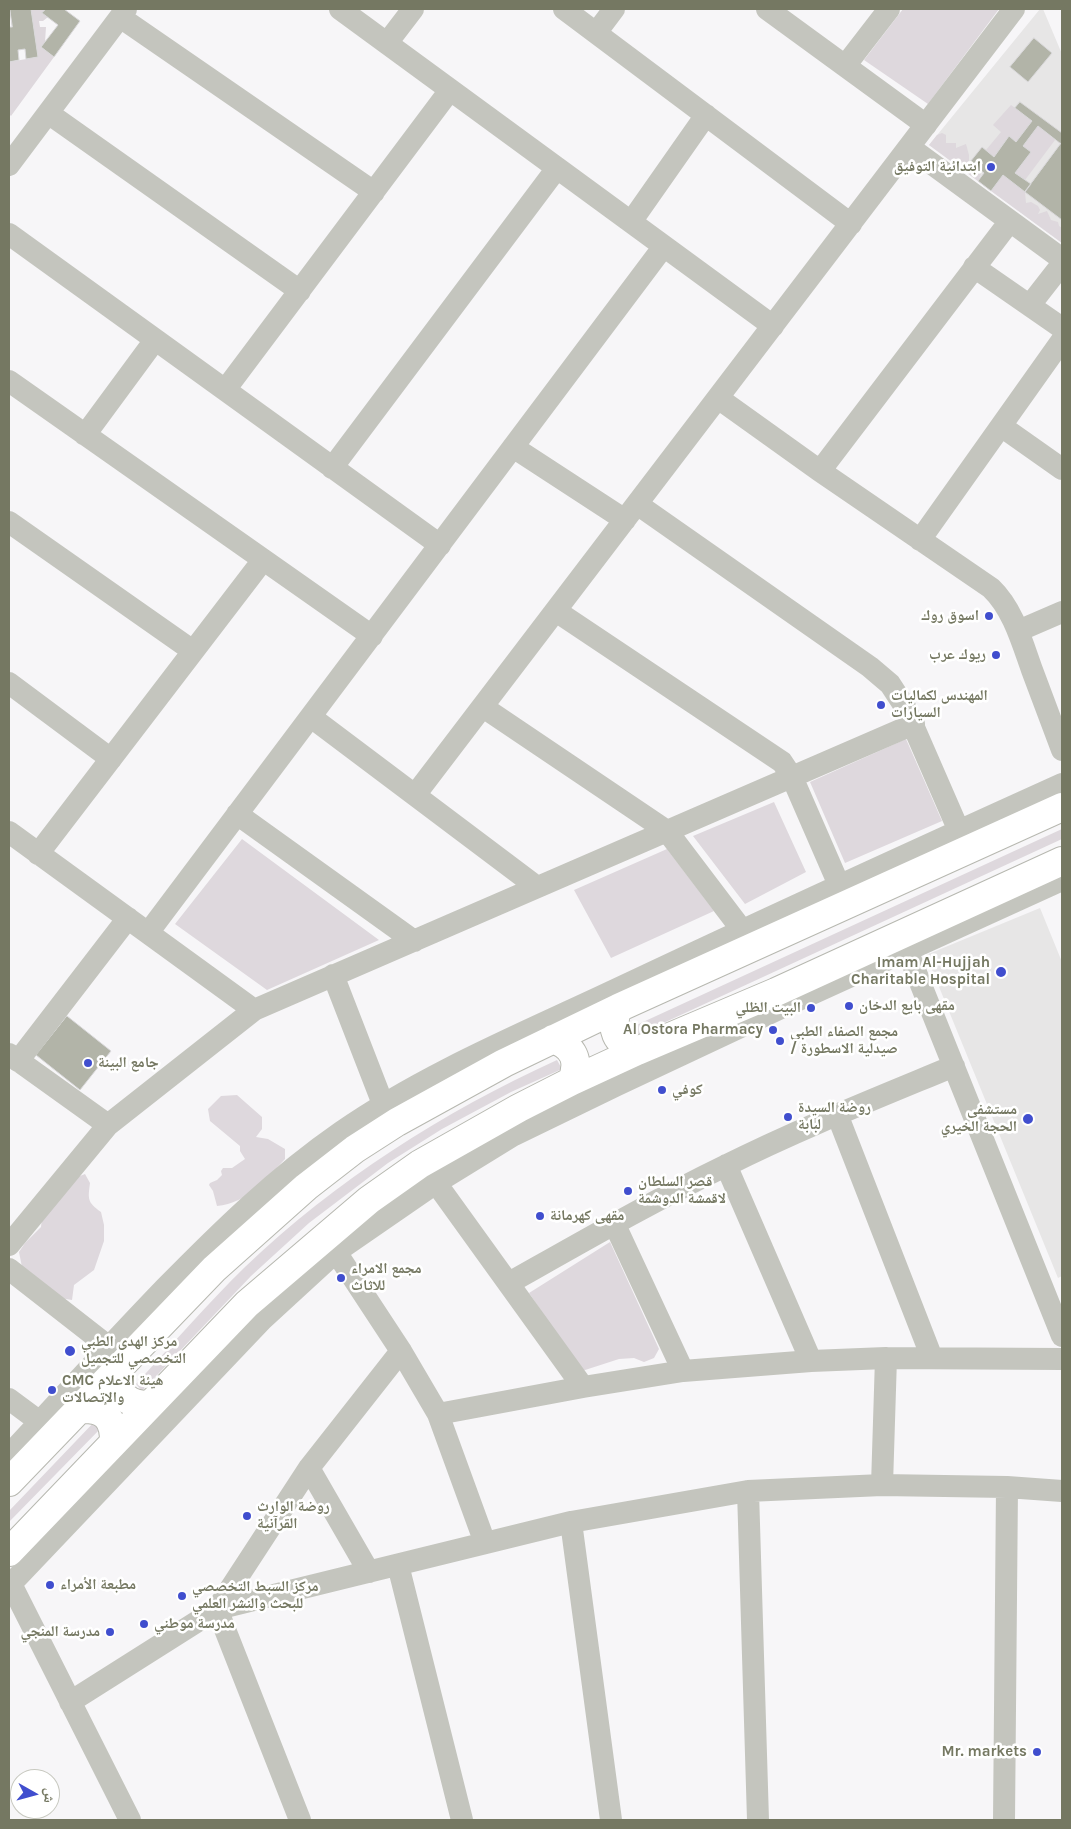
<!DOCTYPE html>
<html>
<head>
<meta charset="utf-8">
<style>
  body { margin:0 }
  #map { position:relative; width:1071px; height:1829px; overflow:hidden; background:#f7f6f8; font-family:Karla,"Noto Naskh Arabic",sans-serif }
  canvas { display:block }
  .frame { position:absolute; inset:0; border:10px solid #757862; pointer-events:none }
  .north { position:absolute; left:10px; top:1769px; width:50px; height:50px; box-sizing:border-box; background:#fff; border:1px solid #c8c9c0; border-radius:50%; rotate:97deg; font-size:14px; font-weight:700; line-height:20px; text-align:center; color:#757862 }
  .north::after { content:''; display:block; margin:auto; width:18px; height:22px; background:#404ece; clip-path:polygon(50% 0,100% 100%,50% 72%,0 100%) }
</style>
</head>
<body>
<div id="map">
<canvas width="1071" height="1829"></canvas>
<div class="frame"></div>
<div class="north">ش</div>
</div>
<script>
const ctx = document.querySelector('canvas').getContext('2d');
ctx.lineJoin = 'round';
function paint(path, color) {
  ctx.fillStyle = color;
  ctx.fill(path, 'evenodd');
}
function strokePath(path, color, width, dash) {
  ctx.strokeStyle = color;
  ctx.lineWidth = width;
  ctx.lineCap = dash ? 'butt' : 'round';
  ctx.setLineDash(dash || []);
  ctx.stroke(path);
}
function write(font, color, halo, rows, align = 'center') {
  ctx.font = font + ' Karla,"Noto Naskh Arabic",sans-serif';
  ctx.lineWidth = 5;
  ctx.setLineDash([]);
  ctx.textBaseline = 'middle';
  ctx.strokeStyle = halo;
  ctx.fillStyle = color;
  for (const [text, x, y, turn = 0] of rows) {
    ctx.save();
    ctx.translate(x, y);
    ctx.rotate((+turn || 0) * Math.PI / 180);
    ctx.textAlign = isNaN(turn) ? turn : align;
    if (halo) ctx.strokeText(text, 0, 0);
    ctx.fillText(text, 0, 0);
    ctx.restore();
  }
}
paint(new Path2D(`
  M1040 9H1043L1062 54V243L929 145Z
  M1040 908 1062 962V1276L1058 1278 926 955Z`), '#e7e6e6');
paint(new Path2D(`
  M31 9H46L43 13 48 17 43 21H39L40 27H46L45 42 41 47 54 57 11 116 9 114V62L38 57Z
  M903 9H999L928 104 864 60Z
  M1011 105 1032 121 1016 142 1009 136 994 157 986 150 1001 132 993 125Z
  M1038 126 1055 140 1025 180 1015 173 1031 152 1023 146Z
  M942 133 946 135V143H956V148L966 144 969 155V165L981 174 978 181 929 145 937 135Z
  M1003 175 1025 192 1026 203 1031 202 1038 206 1040 210 1038 214 1047 211 1051 220 1058 222 1059 226 1062 228V243L991 191Z
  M906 739 942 821 845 863 810 782Z
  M774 802 806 872 745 904 693 836Z
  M1062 829V839L620 1043 617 1034Z
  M242 839 379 940 267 990 175 924Z
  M667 849 714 911 611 958 574 890Z
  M557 1060 562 1069 511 1092 442 1129 388 1163 309 1223 251 1276 142 1391 136 1384C172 1345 207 1304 245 1267 336 1180 443 1112 557 1060Z
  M237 1095 262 1117V1129L256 1137 268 1139 285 1149V1159C265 1180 248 1203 217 1206L213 1191 209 1185 210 1183 217 1180 222 1175 221 1171 223 1168H232L245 1159 240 1151V1146L210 1121 208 1109 221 1096Z
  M85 1174 90 1183C88 1199 87 1202 101 1212L104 1225V1241L94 1270 74 1285 72 1300 60 1298 22 1267 19 1252 25 1243 41 1227 42 1217 75 1178Z
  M610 1242 659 1349 654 1358 644 1362 634 1358 619 1359 582 1371 529 1293Z
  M97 1419 104 1425 9 1522V1511Z`), '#ded8dd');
const building = new Path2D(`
  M10 9H31L38 57 26 59 25 49 18 50 19 60 9 62V27H12Z
  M46 9H64L80 21 54 57 41 47 58 25 42 13Z
  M1034 38 1052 53 1028 82 1010 67Z
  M1020 102 1062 133V141L1061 144 1038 126 1023 146 1031 152 1015 173 1031 184 1025 192 1003 175 991 191 978 181 984 173 970 162 982 147 994 157 1009 136 1016 142 1032 121 1015 108Z
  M1062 142V220L1025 192Z
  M67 1016 111 1051 80 1090 36 1055Z`);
paint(building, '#b2b4a8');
strokePath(building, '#d9d8da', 1);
const major = new Path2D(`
  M618 1008C610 1029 615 1043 637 1051
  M553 1039C574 1047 580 1060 572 1081
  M117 1371C116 1394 127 1405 149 1405
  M81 1409C104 1408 114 1418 114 1441
  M9 1482 214 1269 306 1187 355 1149 397 1122 504 1063 618 1008 1062 807
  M9 1552 247 1304 369 1200 420 1164 519 1108 572 1081 637 1051 776 992 1062 861`);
strokePath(major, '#b7b8b0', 30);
strokePath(new Path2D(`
  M340 9 773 326
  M564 9 851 224
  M767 9 926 125
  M120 17 374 192
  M596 33 614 9
  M387 43 413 9
  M845 66 889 9
  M48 113 300 291
  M909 147 1062 259
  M9 165 126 9
  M631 222 706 115
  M9 234 440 545
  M974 267 1062 328
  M1030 305 1062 264
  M9 381 372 636
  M225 390 450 90
  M718 398 820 471 991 588C1013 609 1022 642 1032 670 1042 697 1052 724 1062 750
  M1001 426 1062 469
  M85 435 155 340
  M513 447 625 520
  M332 468 557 168
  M820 471 1010 221
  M637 504 870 667 890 684 905 707 959 831
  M9 522 193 651
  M920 540 1062 340
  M556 611 782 762 792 777 839 885
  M1018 631 1062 612
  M9 683 111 759
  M483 707 667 831 742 930
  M311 717 537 887
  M415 795 1014 9
  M237 814 414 941
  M9 832 254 1010
  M38 854 263 560
  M148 933 664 246
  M907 950 1062 1336
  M333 975 383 1104
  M9 1054 108 1125
  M18 1061 128 918
  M837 1114 932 1358
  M726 1165 811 1361
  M436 1183 583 1387
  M614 1223 683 1371
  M9 1245 108 1125 254 1010 914 724
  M336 1252 401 1351 438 1414 485 1543
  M9 1269 109 1347
  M509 1283C580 1243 651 1202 725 1166 799 1129 877 1098 954 1066
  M9 1399 40 1422
  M438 1414 583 1387 683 1371 811 1361 886 1358 1062 1359
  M9 1455C61 1399 112 1343 165 1288 220 1232 276 1177 341 1132 426 1073 524 1033 617 989 765 919 914 851 1062 784
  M309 1468 369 1572
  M882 1485 886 1358
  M748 1491 758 1820
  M571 1522 611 1820
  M398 1565 462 1820
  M11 1584 130 1820
  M9 1586 262 1320 336 1252 436 1183 514 1135 617 1085 783 1007 1062 880
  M70 1702 217 1609 571 1522 748 1491 882 1485 1007 1487 1062 1491
  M300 1820 217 1609 309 1468 401 1351
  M1004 1820 1007 1487`), '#c4c5be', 22);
strokePath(major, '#fff', 28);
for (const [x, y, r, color] of [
  [991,167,5,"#404ece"],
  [989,616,5,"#404ece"],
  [996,655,5,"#404ece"],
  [881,705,5,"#404ece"],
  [1001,972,6,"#404ece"],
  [849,1006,5,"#404ece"],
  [811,1008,5,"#404ece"],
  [773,1030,5,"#404ece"],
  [780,1041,5,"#404ece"],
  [88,1063,5,"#404ece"],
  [662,1090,5,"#404ece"],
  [788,1117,5,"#404ece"],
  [1028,1119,6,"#404ece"],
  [628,1191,5,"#404ece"],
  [540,1216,5,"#404ece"],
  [341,1278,5,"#404ece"],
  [70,1351,6,"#404ece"],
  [52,1390,5,"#404ece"],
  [247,1516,5,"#404ece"],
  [50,1585,5,"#404ece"],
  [182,1596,5,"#404ece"],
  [144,1624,5,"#404ece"],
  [110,1632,5,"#404ece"],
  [1037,1752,5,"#404ece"]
]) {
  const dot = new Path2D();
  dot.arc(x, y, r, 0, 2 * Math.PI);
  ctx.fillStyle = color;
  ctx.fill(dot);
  strokePath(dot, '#fff', 2);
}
write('bold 15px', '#757862', '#fff', [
  ["ابتدائية التوفيق",981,167,"right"],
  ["اسوق روك",979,616,"right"],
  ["ريوك عرب",986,655,"right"],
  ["المهندس لكماليات",891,696],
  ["السيارات",891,713],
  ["Imam Al-Hujjah",990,963,"right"],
  ["Charitable Hospital",990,980,"right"],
  ["مقهى بايع الدخان",859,1006],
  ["البيت الظلي",801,1008,"right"],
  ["Al Ostora Pharmacy",763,1030,"right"],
  ["مجمع الصفاء الطبي",790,1032],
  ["/ صيدلية الاسطورة",790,1049],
  ["جامع البينة",98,1063],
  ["كوفي",672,1090],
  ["روضة السيدة",798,1108],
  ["لبابة",798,1125],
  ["مستشفى",1017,1110,"right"],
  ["الحجة الخيري",1017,1127,"right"],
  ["قصر السلطان",638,1182],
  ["لاقمشة الدوشمة",638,1199],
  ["مقهى كهرمانة",550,1216],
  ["مجمع الامراء",351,1269],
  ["للاثاث",351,1286],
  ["مركز الهدى الطبي",81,1342],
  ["التخصصي للتجميل",81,1359],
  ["CMC هيئة الاعلام",62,1381],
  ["والإتصالات",62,1398],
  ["روضة الوارث",257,1507],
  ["القرآنية",257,1524],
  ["مطبعة الأمراء",60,1585],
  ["مركز السبط التخصصي",192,1587],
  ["للبحث والنشر العلمي",192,1604],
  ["مدرسة موطني",154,1624],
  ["مدرسة المنجي",100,1632,"right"],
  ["Mr. markets",1027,1752,"right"]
], 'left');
</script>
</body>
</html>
